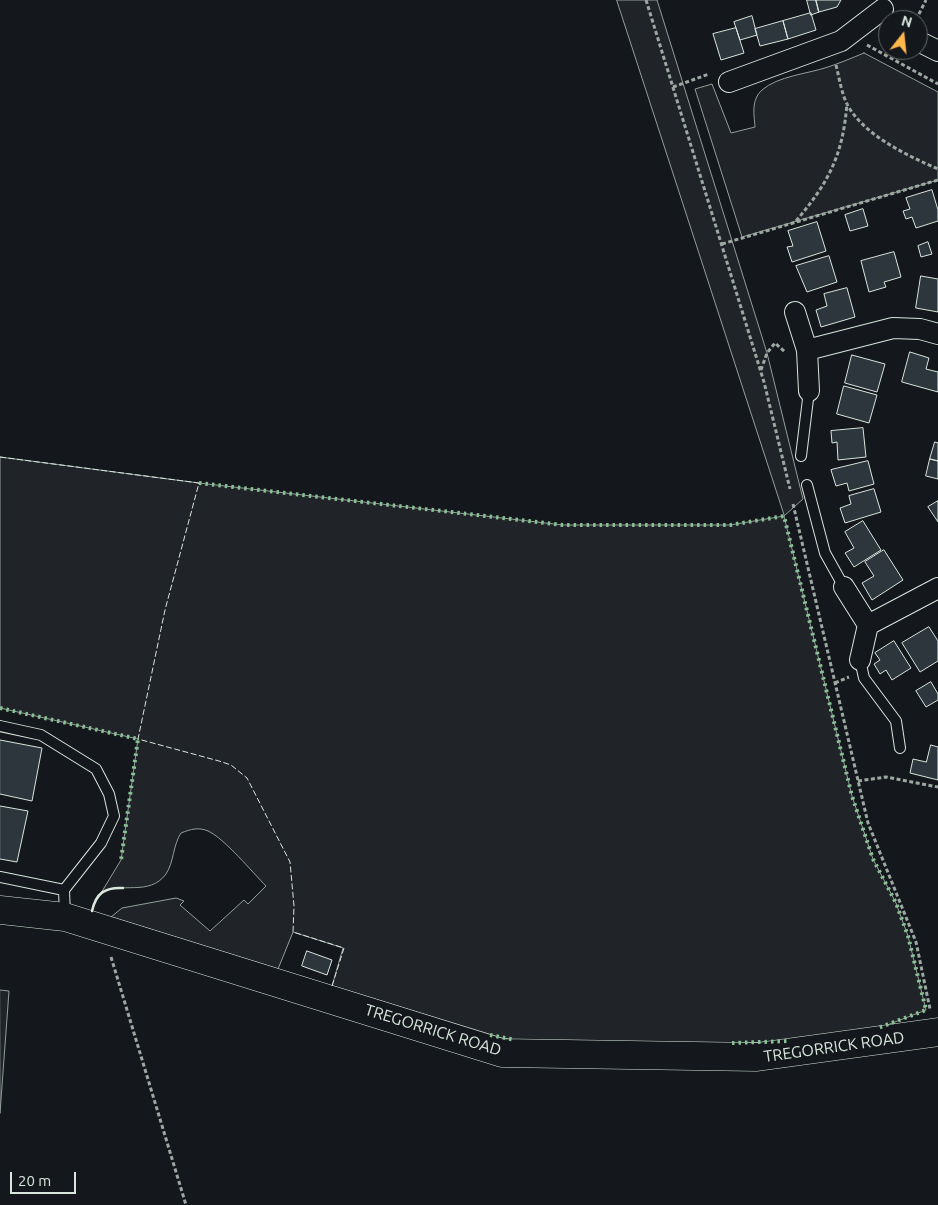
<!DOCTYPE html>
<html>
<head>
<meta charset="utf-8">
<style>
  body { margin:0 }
  #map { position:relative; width:938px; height:1205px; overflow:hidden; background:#14181c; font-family:Ubuntu,sans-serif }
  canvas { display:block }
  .north { position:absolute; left:878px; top:10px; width:50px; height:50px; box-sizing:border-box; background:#14181c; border:1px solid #626a69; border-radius:50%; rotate:16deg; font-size:14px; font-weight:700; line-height:20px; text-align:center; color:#d8e6dc }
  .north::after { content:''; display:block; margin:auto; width:18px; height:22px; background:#ffb74d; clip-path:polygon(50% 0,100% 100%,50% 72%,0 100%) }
  .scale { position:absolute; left:10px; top:1172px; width:66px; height:22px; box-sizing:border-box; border:2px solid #d8e6dc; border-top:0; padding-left:6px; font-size:15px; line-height:18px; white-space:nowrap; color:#d8e6dc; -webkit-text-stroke:4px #14181c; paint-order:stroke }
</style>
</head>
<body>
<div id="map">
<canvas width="938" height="1205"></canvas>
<div class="north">N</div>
<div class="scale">20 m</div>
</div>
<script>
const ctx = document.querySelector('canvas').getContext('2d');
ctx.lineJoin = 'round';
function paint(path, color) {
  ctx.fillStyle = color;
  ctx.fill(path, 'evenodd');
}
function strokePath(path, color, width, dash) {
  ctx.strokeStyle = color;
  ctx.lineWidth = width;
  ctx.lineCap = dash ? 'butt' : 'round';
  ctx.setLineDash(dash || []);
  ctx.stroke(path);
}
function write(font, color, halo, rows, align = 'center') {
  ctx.font = font + ' Ubuntu,sans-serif';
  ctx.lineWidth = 4;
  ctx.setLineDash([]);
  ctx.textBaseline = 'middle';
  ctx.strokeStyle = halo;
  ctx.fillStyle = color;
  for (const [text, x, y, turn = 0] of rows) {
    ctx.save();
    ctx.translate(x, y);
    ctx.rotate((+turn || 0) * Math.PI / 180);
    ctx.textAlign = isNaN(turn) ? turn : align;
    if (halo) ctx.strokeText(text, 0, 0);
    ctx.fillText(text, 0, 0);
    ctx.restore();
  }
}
const green = new Path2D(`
  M617 0H657L767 353 803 499 784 516 852 796 873 859 896 903 908 936 926 1010 882 1027 814 1040 678 1046 557 1045 502 1038 332 986 343 948 293 932 278 969 111 917 122 908 176 898 184 901 180 905 210 931 244 900 248 904 266 886C253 873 224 838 208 831 199 827 191 829 181 833 173 845 174 862 166 874 149 897 121 881 101 893L121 860 138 739 0 708V457L199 483 563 525H730L784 516Z
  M864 53 938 92V180L742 237 695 89 712 84 731 133 755 127C754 114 751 100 762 90 778 76 807 74 828 67 840 63 852 58 864 53Z
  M0 990 9 991 0 1113Z`);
paint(green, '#202428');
strokePath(green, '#939e99', 1);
const building = new Path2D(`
  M807 0H816L819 12 811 15Z
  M816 0H841L837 7 819 12Z
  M811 13 816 30 788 39 783 21Z
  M752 16 757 35 740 40 734 22Z
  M783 21 788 39 760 46 755 29Z
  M736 28 744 53 721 60 713 34Z
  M932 190 938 210V221L916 228 912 217 906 219 903 211 910 209 906 198Z
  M863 209 868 226 850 231 845 215Z
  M817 222 826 251 792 262 787 247 793 246 788 231Z
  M928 242 932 254 921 257 918 246Z
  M894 252 901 277 884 282 886 287 869 292 861 261Z
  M829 256 837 282 807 292 796 266Z
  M921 276 938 279V312L916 308Z
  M847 288 855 317 821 327 816 310 827 306 824 294Z
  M910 352 929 358 926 369 938 372V392L902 382Z
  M852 355 885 364 877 392 845 383Z
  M844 386 877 395 869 423 837 414Z
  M863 428 866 457 838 460 837 442 832 443 831 431Z
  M935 442 938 443V461L930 459Z
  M930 459 938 461V479L926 476Z
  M868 461 874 484 849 491 847 483 836 486 831 470Z
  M874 489 881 512 845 523 840 508 851 504 849 496Z
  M938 501V522L928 507Z
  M863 521 881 550 854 567 845 553 854 548 845 532Z
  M884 550 903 580 872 600 862 583 874 576 865 562Z
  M929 627 938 641V661L920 672 902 643Z
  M894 641 911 668 892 680 886 670 880 674 874 664 880 660 875 653Z
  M931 682 938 694V700L926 707 916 691Z
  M0 740 42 748 32 801 0 794Z
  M931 745 938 747V780L910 773 913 759 926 762Z
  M0 806 28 811 17 862 0 859Z
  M307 951 332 960 327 975 302 966Z`);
paint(building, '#2c363c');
strokePath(building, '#d8e6dc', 1);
const lane = new Path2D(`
  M801 456 809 391
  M807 485 825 553 844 587
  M860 660 864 678 896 721 900 748
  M0 726 41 735 96 769 109 794 114 816 101 843 64 890 65 916
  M0 877 64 890`);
const street = new Path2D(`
  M918 41 938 51
  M729 82 841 41 883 9
  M795 312 807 350
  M809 391 807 350 893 328 920 329 938 334
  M844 587 868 625 860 660
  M868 625 938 588`);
const secondary = new Path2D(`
  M0 910 65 917 502 1053 757 1057 938 1032`);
strokePath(lane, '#d8e6dc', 12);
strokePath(street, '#d8e6dc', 22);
strokePath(secondary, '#d8e6dc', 29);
strokePath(new Path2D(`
  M646 0 764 382 790 489
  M916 20 926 0
  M867 45 938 84
  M836 65C839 77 841 90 846 102 861 134 908 156 938 169
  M673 87 709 74
  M796 221C829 182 843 155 847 103
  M722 244 938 180
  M761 370 767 353 775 343 785 352
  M793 504 868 823 916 942 930 1009
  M835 683 849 677
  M858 781 886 777 938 787
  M111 957 186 1205`), '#9da8a2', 3, [4, 2.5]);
strokePath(lane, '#14181c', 10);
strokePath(street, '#14181c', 20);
strokePath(secondary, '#14181c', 28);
strokePath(new Path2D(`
  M199 483 563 525H730L784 516 852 796 873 859 896 903 908 936 926 1010 878 1028
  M0 708 138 739 121 860
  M490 1035 515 1040
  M732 1043 790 1041`), '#8ac095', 4, [2.5, 4]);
strokePath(new Path2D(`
  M0 457 199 483 165 610 138 739 219 761 231 765 247 778 290 862 294 906 293 932 344 948 332 986`), '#d8e6dc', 1, [6, 2.5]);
strokePath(new Path2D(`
  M92 911C96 893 105 887 123 888`), '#d8e6dc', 2.5);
write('16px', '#d8e6dc', '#14181c', [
  ["TREGORRICK ROAD",433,1030,17],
  ["TREGORRICK ROAD",834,1047,-8]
]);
</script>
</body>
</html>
